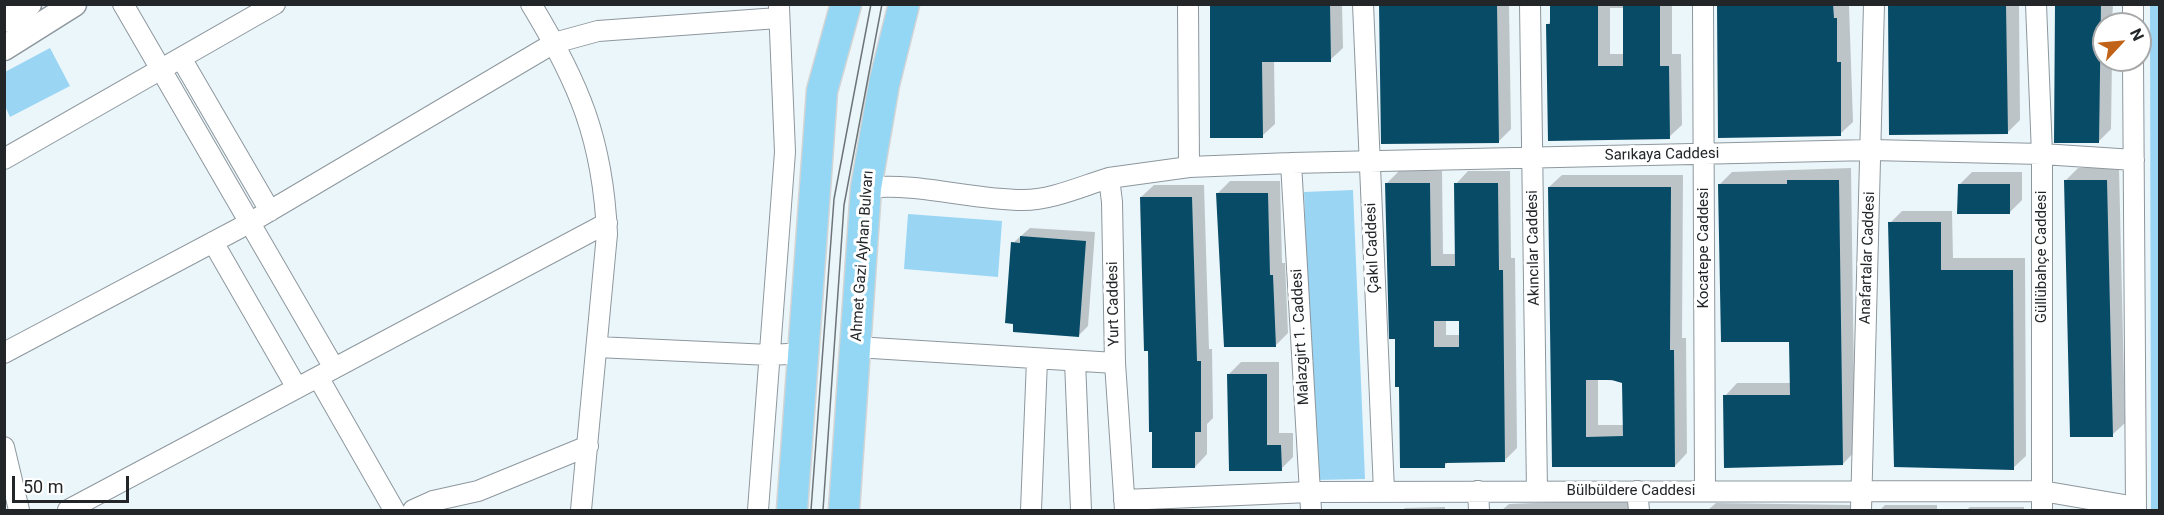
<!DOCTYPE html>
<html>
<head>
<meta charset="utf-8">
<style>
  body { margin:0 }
  #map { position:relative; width:2164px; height:515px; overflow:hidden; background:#ebf6fb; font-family:Roboto,sans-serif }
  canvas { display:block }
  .frame { position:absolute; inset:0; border:6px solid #222628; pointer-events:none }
  .north { position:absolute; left:2092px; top:12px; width:60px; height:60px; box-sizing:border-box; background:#fff; border:2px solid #a7a8a9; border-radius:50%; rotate:64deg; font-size:16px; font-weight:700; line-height:24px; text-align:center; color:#222628 }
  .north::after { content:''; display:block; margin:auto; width:21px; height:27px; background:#c06218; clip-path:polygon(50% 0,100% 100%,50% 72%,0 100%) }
  .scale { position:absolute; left:12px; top:476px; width:117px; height:27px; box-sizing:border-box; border:3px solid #222628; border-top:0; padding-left:8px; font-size:18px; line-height:21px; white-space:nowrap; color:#222628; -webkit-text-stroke:4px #fff; paint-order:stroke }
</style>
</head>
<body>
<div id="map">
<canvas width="2164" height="515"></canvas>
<div class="frame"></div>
<div class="north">N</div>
<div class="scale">50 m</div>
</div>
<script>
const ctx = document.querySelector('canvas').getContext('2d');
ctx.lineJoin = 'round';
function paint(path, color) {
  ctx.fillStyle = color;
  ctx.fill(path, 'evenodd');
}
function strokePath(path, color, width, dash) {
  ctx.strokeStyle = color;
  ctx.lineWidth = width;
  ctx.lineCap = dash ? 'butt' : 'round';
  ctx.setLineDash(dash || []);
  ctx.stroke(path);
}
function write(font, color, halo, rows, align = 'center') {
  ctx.font = font + ' Roboto,sans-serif';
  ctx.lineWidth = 6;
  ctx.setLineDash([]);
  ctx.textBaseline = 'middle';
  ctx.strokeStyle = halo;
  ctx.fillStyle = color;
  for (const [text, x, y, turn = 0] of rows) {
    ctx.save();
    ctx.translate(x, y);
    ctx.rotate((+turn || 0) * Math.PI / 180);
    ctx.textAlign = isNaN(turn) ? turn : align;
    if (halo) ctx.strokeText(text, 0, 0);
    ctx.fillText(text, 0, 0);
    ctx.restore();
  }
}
paint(new Path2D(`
  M2150 5H2160L2159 510H2151Z
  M50 48 70 86 10 117 5 106V72Z
  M1353 190 1365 479 1315 480 1304 192Z
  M908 214 1002 221 998 277 904 269Z`), '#9ad5f4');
paint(new Path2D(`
  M1212 4H1342L1343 48 1330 60H1274L1275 124 1262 136Z
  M1381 4H1509L1511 129 1498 142Z
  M1552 4H1672V54H1681L1682 125 1669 137 1547 25 1552 20ZM1610 8H1624L1625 54H1610Z
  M1718 4 1849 6 1853 122 1840 134Z
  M1889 4H2019L2020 120 2007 133Z
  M2057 4H2113L2112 24H2104V60H2112L2111 129 2098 142Z
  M1851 168 1855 451 1843 464 1725 396 1737 383H1791V340L1720 184 1732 172Z
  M2078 168H2119L2125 423 2112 435 2065 181Z
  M1399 171H1442L1443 254H1456V184L1468 171H1510L1511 258H1515L1517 448 1504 461H1449L1444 466 1401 385 1386 184ZM1446 319H1460V335H1446Z
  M1972 172H2022V200L2009 213 1959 185Z
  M1562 175H1683L1682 338H1686L1687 453 1675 466 1554 465 1549 187ZM1598 379 1624 382V425H1598Z
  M1230 181H1280L1282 263H1285L1288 333 1276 345 1217 194Z
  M1154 185H1204L1209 349H1212L1213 418 1207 424V454L1195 467 1150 350 1141 197Z
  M1902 211H1952L1953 258H2025L2026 456 2013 468 1895 338H1891L1890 223Z
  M1030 228 1095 232 1088 326 1079 335 1015 323 1013 243Z
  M1241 362H1279V433H1293V457L1281 469H1231L1229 374Z
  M1628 499 1629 510H1502L1509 504Z
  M1716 503 1850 505V510H1708Z
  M1885 505H1937V510H1880Z
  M1445 507V510H1403L1405 508Z
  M1970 507H2024V510H1966Z`), '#0003');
paint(new Path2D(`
  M1210 4H1330L1331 62H1262L1263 138H1210Z
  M1379 4H1497L1499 143 1381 144Z
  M1550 4H1598V66H1623V4H1660V66H1669L1670 139 1548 141 1546 24H1550Z
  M1717 4H1833L1834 18H1837V62H1841V136L1718 138Z
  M1888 4H2006L2008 134 1889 135Z
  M2055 4H2101L2099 143H2054Z
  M1787 180H1839L1843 465 1724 468 1723 395H1790L1789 342H1721L1718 184H1787Z
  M2064 180H2107L2113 437H2070Z
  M1385 183H1430L1431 266H1455L1454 183H1498L1499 270H1503L1505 462 1445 463V468H1400L1399 387H1395V339H1389ZM1434 321H1459V347H1434Z
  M1958 184H2010V214H1957Z
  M1548 187H1671L1670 350H1674L1675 467H1552ZM1586 380H1612L1622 383 1623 436 1586 437Z
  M1216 193H1268L1270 275H1273L1276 347H1224Z
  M1140 197H1192L1197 361H1201V432H1195V468H1152V432H1149L1148 351H1144Z
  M1888 222H1941V270H2013L2014 470 1894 467Z
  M1020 236 1086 241 1079 337 1013 332V324L1005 323 1011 242 1020 243Z
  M1227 374H1267V445H1281L1282 471H1229Z`), '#074b67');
const minor = new Path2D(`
  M123 4 334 368
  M531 4C579 83 603 140 607 234L581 510
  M1188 4 1189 167
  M1363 4 1384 491
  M1530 4 1537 491
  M1703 4 1705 491
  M2036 4 2042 154V510
  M2133 4V24
  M181 58 270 211
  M2133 60 2136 510
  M4 159 275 4
  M1291 163 1311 510
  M866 188C919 182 970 200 1023 200 1052 200 1082 186 1109 178
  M213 242 297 388
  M597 347 770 355 805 353
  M856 347 1115 363
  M4 353 251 222 554 43 598 31 778 18
  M1075 361 1081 510
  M318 377 394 510
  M4 447 19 510
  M1478 491 1479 510
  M1637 491 1639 510
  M1124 500 1310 492 2042 491 2136 507
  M68 510 607 223
  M413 510 433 501 478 491 588 446
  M758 510 785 152 779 7
  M1031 510 1037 360
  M1125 510 1115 363 1112 202 1109 178 1189 167 1291 163 1871 150 2042 154 2134 160
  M1861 510 1874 4`);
const tertiary = new Path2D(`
  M4 20 29 4
  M4 48 74 4`);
const primary = new Path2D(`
  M792 510 822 91 846 4
  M844 510 866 188 884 84 904 4`);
strokePath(minor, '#8d979d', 22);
strokePath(tertiary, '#8d979d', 27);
strokePath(primary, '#d3d4d4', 33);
strokePath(minor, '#fff', 20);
strokePath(tertiary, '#fff', 24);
strokePath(primary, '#94d7f5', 30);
strokePath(new Path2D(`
  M811 510 834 199 871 4
  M823 510 844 205 882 4`), '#6d7477', 1.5);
write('15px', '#222628', '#fff', [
  ["Sarıkaya Caddesi",1662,155,-1],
  ["Çakıl Caddesi",1373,248,-92],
  ["Akıncılar Caddesi",1534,248,-91],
  ["Kocatepe Caddesi",1704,248,-90],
  ["Ahmet Gazi Ayhan Bulvarı",863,256,-86],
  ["Güllübahçe Caddesi",2042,257,-90],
  ["Anafartalar Caddesi",1868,258,-88],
  ["Yurt Caddesi",1114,304,-91],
  ["Malazgirt 1. Caddesi",1301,337,-93],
  ["Bülbüldere Caddesi",1631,491]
]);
</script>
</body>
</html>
